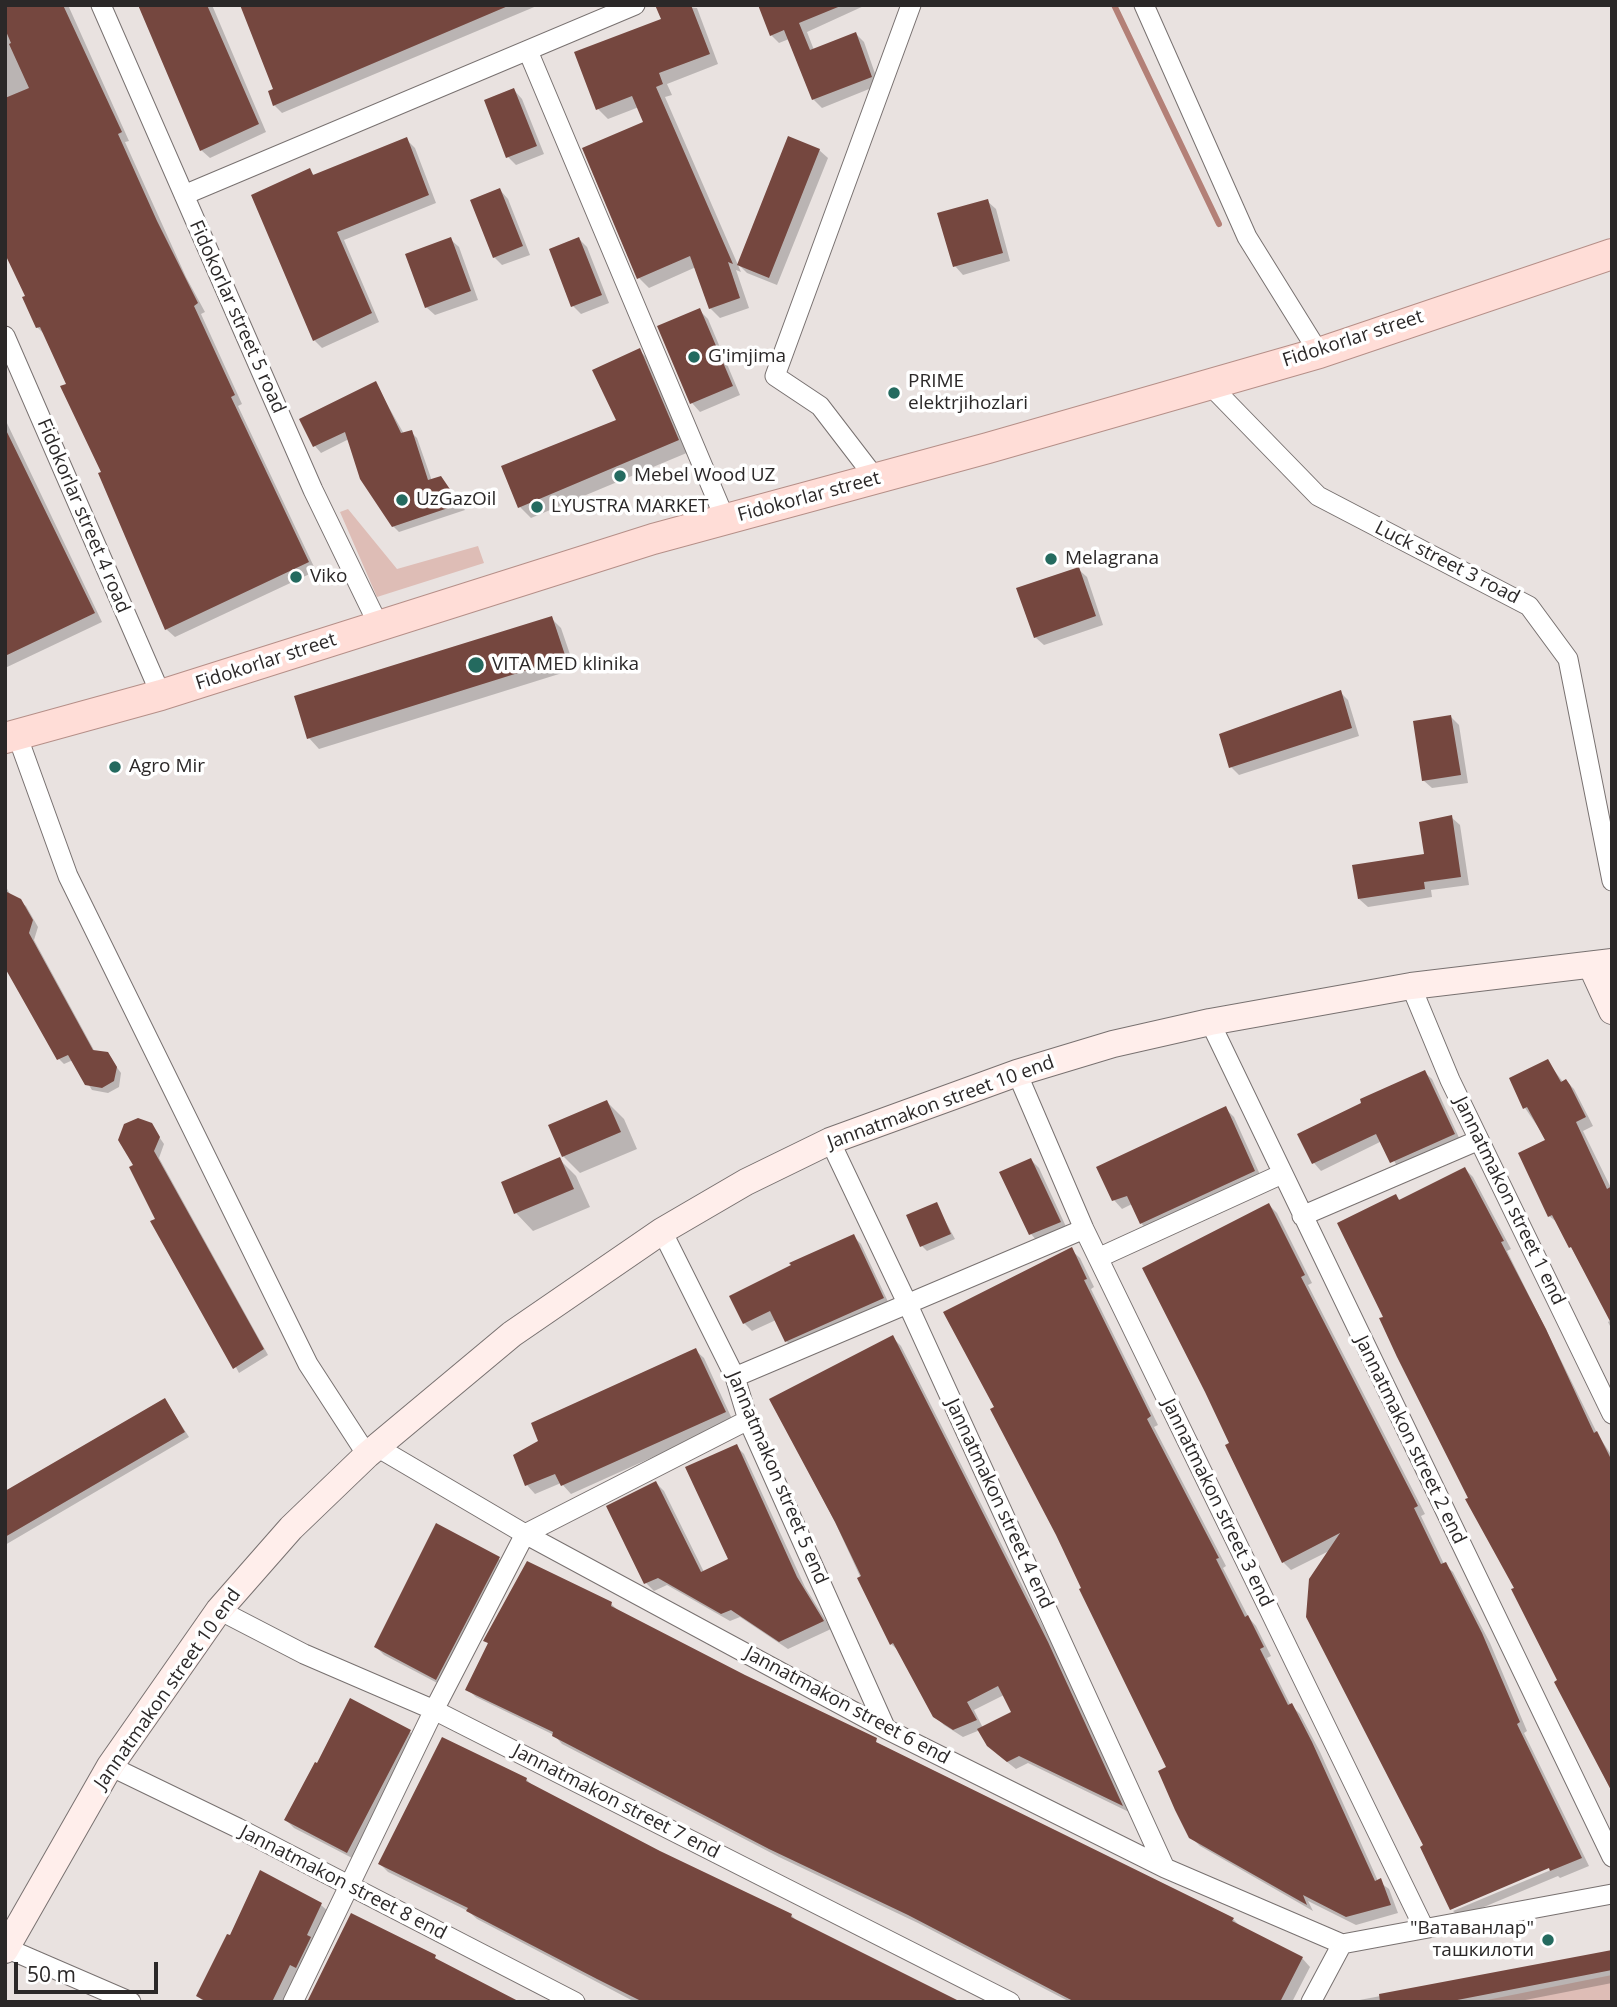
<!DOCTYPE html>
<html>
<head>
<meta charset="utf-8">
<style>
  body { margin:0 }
  #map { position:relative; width:1617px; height:2007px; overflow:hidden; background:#e9e2e0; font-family:"Open Sans",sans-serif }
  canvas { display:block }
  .frame { position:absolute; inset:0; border:7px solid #2b2828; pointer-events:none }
  .scale { position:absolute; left:14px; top:1962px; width:144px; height:32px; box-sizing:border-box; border:4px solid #2b2828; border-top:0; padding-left:9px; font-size:21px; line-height:24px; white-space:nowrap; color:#2b2828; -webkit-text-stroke:5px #fff; paint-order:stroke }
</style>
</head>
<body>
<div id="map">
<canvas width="1617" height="2007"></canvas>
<div class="frame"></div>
<div class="scale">50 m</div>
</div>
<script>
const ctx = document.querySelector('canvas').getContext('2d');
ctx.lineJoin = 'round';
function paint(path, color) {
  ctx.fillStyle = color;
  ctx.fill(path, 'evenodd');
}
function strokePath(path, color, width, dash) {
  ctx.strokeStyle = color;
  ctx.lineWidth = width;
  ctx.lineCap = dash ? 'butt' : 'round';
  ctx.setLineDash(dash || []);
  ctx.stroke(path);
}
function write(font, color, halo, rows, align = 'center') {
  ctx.font = font + ' "Open Sans",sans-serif';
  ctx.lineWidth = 7;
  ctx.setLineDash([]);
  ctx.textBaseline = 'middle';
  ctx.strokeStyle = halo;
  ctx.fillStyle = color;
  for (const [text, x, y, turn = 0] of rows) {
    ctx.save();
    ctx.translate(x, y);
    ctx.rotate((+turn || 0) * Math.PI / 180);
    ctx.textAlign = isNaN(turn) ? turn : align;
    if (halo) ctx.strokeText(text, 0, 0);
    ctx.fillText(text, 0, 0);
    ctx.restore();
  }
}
paint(new Path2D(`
  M348 509 397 569 478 546 484 563 377 597 340 512Z
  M1612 1975V2002H1477Z`), '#debdb6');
paint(new Path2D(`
  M5 5H68L129 141 125 142 186 277 205 312 201 314 242 404 238 406 316 571 175 637 166 629 68 385 45 335 37 327 27 297 5 252Z
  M141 5H212L266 132 210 158 201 150Z
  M242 5H539L282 113 274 105 275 90Z
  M667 5 697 8 718 64 667 84 672 95 665 97 741 272 736 270 749 308 720 318 710 308 696 267 649 288 639 278 645 123 639 107 608 119 598 109 663 20Z
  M760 5H866L807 32 814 50 856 34 864 42 879 85 822 108 813 99 789 39 779 43 771 35Z
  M514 90 522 99 544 154 516 165 508 157Z
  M406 139 415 148 436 203 344 240 379 322 322 348 314 340 309 170 315 176Z
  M819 150 828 158 777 285 747 273 739 265Z
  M500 190 508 199 530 255 502 265 494 257Z
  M987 201 996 209 1010 261 963 275 955 266Z
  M450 239 459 247 478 300 435 315 426 307Z
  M579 239 587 247 609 303 581 314 573 306Z
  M700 311 708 319 740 395 700 412 692 403Z
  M639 350 650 361 689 452 531 518 520 507 618 420Z
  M375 383 404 434 411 432 417 438 432 481 440 478 465 510 399 532 393 526 349 439 321 453 315 446 301 420Z
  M5 419 102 622 5 668Z
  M1078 569 1087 577 1103 625 1044 645 1035 637Z
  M551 618 561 628 575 669 319 749 309 738Z
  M1340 692 1348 700 1359 736 1239 775 1231 767Z
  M1451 717 1459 725 1468 783 1432 788 1423 780Z
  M1451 817 1460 825 1469 885 1431 890 1432 897 1368 907 1359 899 1426 856Z
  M5 885 11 896 26 906 38 927 34 940 95 1052 107 1054 121 1073 119 1087 108 1093 92 1090 73 1060 64 1064 59 1059 5 964Z
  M1547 1061 1563 1082 1566 1081 1574 1089 1593 1126 1583 1131 1612 1190V1330L1608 1322 1611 1320 1558 1223 1549 1216 1547 1140 1525 1108Z
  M1424 1072 1432 1079 1461 1142 1399 1169 1382 1141 1321 1171 1314 1163 1299 1135Z
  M607 1102 624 1119 637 1149 580 1173 563 1156Z
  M1225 1108 1234 1117 1262 1179 1149 1232 1141 1223 1132 1204 1122 1209 1114 1200Z
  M151 1125 164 1144 159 1158 268 1355 239 1373 157 1220 136 1165Z
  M559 1159 576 1176 590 1207 533 1231 516 1213 503 1183Z
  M1031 1160 1039 1168 1068 1231 1039 1243 1031 1234 1001 1173Z
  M1465 1169 1473 1177 1511 1249 1507 1251 1598 1435 1612 1456V1792L1557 1682 1560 1681 1517 1588 1470 1499 1385 1317 1395 1196 1401 1201Z
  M936 1204 955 1239 927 1251 922 1246Z
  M1269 1205 1277 1213 1312 1283 1308 1285 1425 1514 1421 1516 1444 1564 1453 1572 1490 1643 1527 1731 1524 1733 1589 1866 1560 1878 1558 1876 1460 1917 1453 1911 1558 1867 1557 1863 1452 1909 1426 1846 1331 1550 1291 1570 1283 1562 1231 1444Z
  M853 1236 861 1244 890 1306 794 1349 786 1341 776 1320 752 1331 744 1323Z
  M1071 1250 1080 1258 1094 1287 1091 1289 1158 1425 1154 1427 1226 1566 1223 1568 1249 1618 1256 1626 1271 1656 1267 1658 1290 1704 1300 1714 1320 1752 1378 1881 1389 1889 1398 1913 1356 1925 1308 1901 1313 1911 1200 1846 1191 1837 1168 1768 996 1408Z
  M893 1338 901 1346 1056 1652 1129 1812 1028 1763 1016 1769 997 1754 980 1730 963 1737 944 1725 935 1716 901 1653 891 1644 835 1522 771 1400ZM1004 1695 1013 1712 983 1728 974 1710Z
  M695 1350 704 1358 733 1421 571 1494 561 1483 535 1494 527 1485Z
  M165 1400 189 1437 5 1545V1493Z
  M736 1446 744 1454 805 1587 831 1629 788 1649 740 1617 730 1621 667 1585 654 1591 646 1583 656 1483 664 1491 704 1572 730 1560Z
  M498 1558 507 1566 445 1687 384 1655 376 1647Z
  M611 1604 621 1613 744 1677 1233 1919 1241 1927 1302 1958 1310 1967 1292 2002H1070L918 1923 779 1857 562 1744 554 1735 476 1697 467 1689 489 1645 486 1641Z
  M410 1732 418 1740 356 1860 294 1828 286 1820Z
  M526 1779 535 1788 659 1853 791 1915 799 1923 960 2002H635L477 1919 468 1911 388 1872 380 1864Z
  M261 1873 321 1905 330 1913 284 2002H204L198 1996 231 1938Z
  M1612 1952V1983L1515 2002H1349Z`), '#0003');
strokePath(new Path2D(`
  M1114 5 1219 224`), '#b38077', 6);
paint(new Path2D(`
  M5 5H63L122 132 118 134 157 221 198 303 194 306 235 395 231 397 309 562 165 630 98 473 101 472 60 386 66 384 40 327 36 328 22 297 25 296 5 254V98L29 88 9 44 11 43 5 29Z
  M138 5H207L259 124 200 151Z
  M240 5H507L508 6 273 106 268 91 273 89Z
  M655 5H691L710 54 659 73 663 84 656 87 733 264 728 262 740 298 709 309 690 256 637 279 582 148 643 122 632 96 596 110 574 52 661 19Z
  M758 5H843L799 23 810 50 856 32 872 77 812 100 784 30 770 36Z
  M514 88 537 146 506 158 484 100Z
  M788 136 820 149 769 278 737 265Z
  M407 137 429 195 337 232 372 313 313 341 251 195 310 168 313 175Z
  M500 188 523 246 493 258 470 200Z
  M988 199 1003 253 953 267 937 213Z
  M451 237 471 291 425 308 405 254Z
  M579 237 602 295 571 307 549 249Z
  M700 308 733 386 690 404 657 326Z
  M640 348 679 440 518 508 501 466 616 420 592 370Z
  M376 381 401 433 412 430 428 480 441 476 460 504 392 527 360 479 345 432 313 447 299 419Z
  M5 428 95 613 5 656Z
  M1079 567 1096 616 1034 638 1016 588Z
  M552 616 566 658 307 739 294 696Z
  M1341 690 1352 728 1229 768 1219 734Z
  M1451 715 1461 775 1422 781 1413 721Z
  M1452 815 1461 877 1424 882 1425 889 1358 899 1352 865 1424 854 1419 822Z
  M5 891 21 899 33 920 29 933 93 1050 108 1052 117 1067 114 1081 102 1088 85 1085 68 1055 57 1060 5 968Z
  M1548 1059 1561 1082 1566 1079 1570 1085 1586 1117 1576 1122 1607 1189 1612 1186V1325L1571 1247 1569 1248 1552 1215 1548 1217 1518 1153 1545 1140 1527 1107 1523 1109 1509 1078Z
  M1425 1070 1455 1134 1390 1163 1376 1134 1312 1164 1297 1134 1361 1103 1360 1099Z
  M607 1100 621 1132 562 1157 548 1125Z
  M1226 1106 1255 1171 1140 1224 1127 1196 1112 1201 1096 1167Z
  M138 1118 152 1123 160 1137 154 1151 264 1349 233 1369 150 1221 155 1219 129 1167 133 1165 118 1140 124 1124Z
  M560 1157 574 1189 514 1214 501 1182Z
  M1031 1158 1061 1222 1029 1235 999 1172Z
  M1465 1167 1504 1241 1501 1242 1546 1329 1594 1433 1597 1431 1612 1461V1792L1554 1682 1557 1680 1511 1589 1514 1588 1465 1499 1468 1498 1397 1357 1379 1318 1383 1317 1337 1223 1396 1194 1399 1200Z
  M937 1202 951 1234 920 1247 906 1215Z
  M1269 1203 1305 1275 1301 1277 1418 1506 1414 1508 1441 1564 1446 1562 1482 1633 1520 1722 1517 1724 1582 1858 1550 1871 1549 1868 1450 1910 1420 1847 1423 1845 1306 1617 1309 1579 1340 1533 1282 1563 1225 1445 1229 1443 1205 1392 1142 1268Z
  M854 1234 884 1298 785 1342 770 1311 743 1324 729 1296 791 1265 789 1263Z
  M1072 1247 1087 1279 1084 1280 1151 1416 1147 1419 1219 1558 1216 1559 1245 1617 1248 1615 1264 1647 1260 1649 1288 1705 1292 1703 1312 1742 1375 1881 1381 1878 1391 1905 1346 1917 1303 1895 1307 1905 1189 1838 1175 1810 1158 1771 1166 1767 1079 1589 1081 1588 1056 1535 990 1409 994 1407 943 1312Z
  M893 1335 1048 1642 1123 1806 1019 1756 1007 1762 987 1746 977 1729 1011 1712 998 1686 967 1702 977 1720 953 1730 933 1717 893 1643 890 1645 857 1578 861 1576 835 1522 769 1399Z
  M696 1348 726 1412 561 1486 555 1474 525 1486 513 1455 538 1441 531 1423Z
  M165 1398 185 1432 5 1537V1491Z
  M737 1444 797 1577 824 1621 779 1642 731 1610 721 1614 658 1578 644 1584 606 1506 656 1481 701 1572 728 1559 685 1467Z
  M436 1523 500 1557 436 1680 374 1647Z
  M527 1561 612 1602 611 1606 745 1675 877 1738 876 1742 1234 1918 1232 1921 1303 1957 1280 2002H1075L908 1915 769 1849 552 1736 553 1732 465 1690 488 1643 483 1641Z
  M350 1698 411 1730 347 1853 284 1820 315 1762 317 1763Z
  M442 1737 527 1778 526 1781 660 1851 792 1914 791 1917 961 2002H643L597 1979 466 1911 468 1908 378 1864Z
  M260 1870 322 1903 307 1935 311 1937 296 1968 290 1965 272 2002H207L196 1996 227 1934 230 1935Z
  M351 1913 436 1955 435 1958 520 2002H307Z
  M1612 1950V1970L1447 2002H1380L1379 1994Z`), '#75473f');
const street = new Path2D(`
  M101 5 313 490 379 626
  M1144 5 1247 237 1319 353
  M528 51 725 519
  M184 195 635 5
  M5 336 161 695
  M1209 384 1318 496 1529 606 1568 659 1612 881
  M876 479 820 406 775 376 911 5
  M17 735 68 876 308 1364 367 1455
  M1411 986 1450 1080 1612 1414
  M1210 1022 1612 1857
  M1017 1073 1084 1229 1424 1928
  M830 1141 908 1305 1165 1868
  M1302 1216 1479 1140
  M662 1231 735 1377 748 1420 886 1729
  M1098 1258 1282 1174
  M735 1377 1084 1229
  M377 1447 525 1534 886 1729 1165 1868 1342 1944
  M219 1610 304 1654 434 1710 1010 2002
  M110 1766 238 1828 575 2002
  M6 1948 131 2002
  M293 2002 434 1710 525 1534 748 1420
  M1311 2002 1342 1944 1612 1894`);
const secondary = new Path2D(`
  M1591 965 1612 1011
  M5 1950 110 1766 219 1610 291 1528 367 1455 512 1334 662 1231 746 1182 830 1141 1017 1073 1113 1044 1210 1022 1411 986 1612 962`);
const primary = new Path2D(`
  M5 738 161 695 653 539 988 448 1319 353 1612 254`);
strokePath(street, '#787170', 21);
strokePath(secondary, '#787170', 28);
strokePath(primary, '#b58f88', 32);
strokePath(street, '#fff', 19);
strokePath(secondary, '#ffeeeb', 26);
strokePath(primary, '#ffddd7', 30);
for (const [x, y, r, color] of [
  [694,357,7,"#246a5f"],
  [894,393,7,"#246a5f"],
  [620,476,7,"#246a5f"],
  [402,500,7,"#246a5f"],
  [537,507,7,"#246a5f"],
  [1051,559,7,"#246a5f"],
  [296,577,7,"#246a5f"],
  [476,665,9,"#246a5f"],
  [115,767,7,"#246a5f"],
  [1548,1940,7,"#246a5f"]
]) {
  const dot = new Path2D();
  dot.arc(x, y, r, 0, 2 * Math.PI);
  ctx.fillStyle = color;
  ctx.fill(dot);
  strokePath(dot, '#fff', 2.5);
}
write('19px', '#2b2828', '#fff', [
  ["Fidokorlar street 5 road",237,317,66],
  ["Fidokorlar street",1353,339,-18],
  ["Fidokorlar street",809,497,-15],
  ["Fidokorlar street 4 road",83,516,67],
  ["Luck street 3 road",1447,563,27],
  ["Fidokorlar street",266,662,-18],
  ["Jannatmakon street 10 end",941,1103,-20],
  ["Jannatmakon street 1 end",1509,1201,64],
  ["Jannatmakon street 2 end",1410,1440,64],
  ["Jannatmakon street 5 end",777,1478,67],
  ["Jannatmakon street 3 end",1217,1503,64],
  ["Jannatmakon street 4 end",999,1504,65],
  ["Jannatmakon street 10 end",168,1689,-55],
  ["Jannatmakon street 6 end",847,1706,28],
  ["Jannatmakon street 7 end",616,1802,27],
  ["Jannatmakon street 8 end",343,1883,27]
]);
write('19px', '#2b2828', '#fff', [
  ["G'imjima",708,357],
  ["PRIME",908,382],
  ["elektrjihozlari",908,404],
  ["Mebel Wood UZ",634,476],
  ["UzGazOil",416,500],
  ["LYUSTRA MARKET",551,507],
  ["Melagrana",1065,559],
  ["Viko",310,577],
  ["VITA MED klinika",492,665],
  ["Agro Mir",129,767],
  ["\"Ватаванлар\"",1534,1929,"right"],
  ["ташкилоти",1534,1951,"right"]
], 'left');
</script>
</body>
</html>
